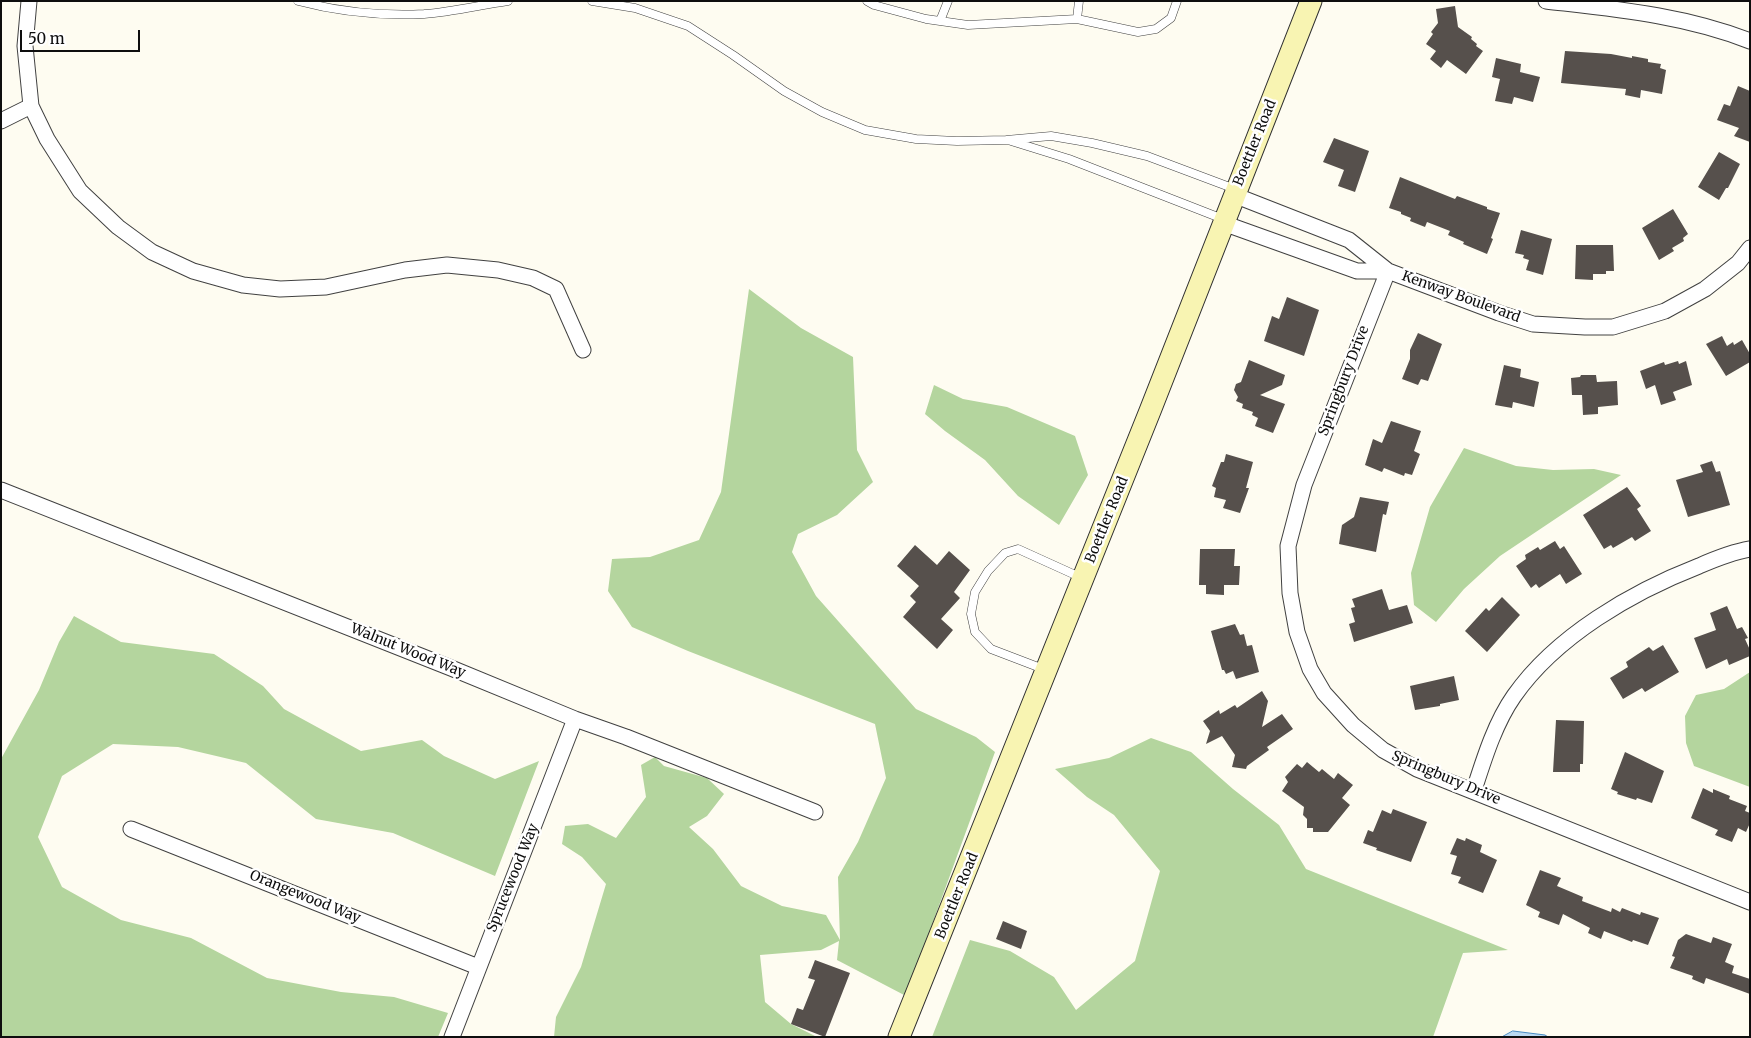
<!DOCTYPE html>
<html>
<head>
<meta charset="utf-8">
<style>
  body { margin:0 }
  #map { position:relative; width:1751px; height:1038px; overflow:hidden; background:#fefcf1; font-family:Merriweather,serif }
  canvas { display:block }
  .frame { position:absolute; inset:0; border:2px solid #0e0e0e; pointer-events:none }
  .scale { position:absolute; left:20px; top:30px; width:120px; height:22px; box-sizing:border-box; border:2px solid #0e0e0e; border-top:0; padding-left:6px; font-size:15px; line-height:18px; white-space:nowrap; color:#0e0e0e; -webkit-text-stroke:4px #fff; paint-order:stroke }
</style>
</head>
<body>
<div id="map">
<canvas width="1751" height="1038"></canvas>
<div class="frame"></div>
<div class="scale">50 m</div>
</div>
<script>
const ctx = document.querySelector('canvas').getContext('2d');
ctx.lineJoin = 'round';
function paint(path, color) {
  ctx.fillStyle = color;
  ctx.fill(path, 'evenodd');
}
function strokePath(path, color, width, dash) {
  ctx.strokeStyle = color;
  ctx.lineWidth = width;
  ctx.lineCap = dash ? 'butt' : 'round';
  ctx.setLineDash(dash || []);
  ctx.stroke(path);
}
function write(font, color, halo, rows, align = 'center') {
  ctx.font = font + ' Merriweather,serif';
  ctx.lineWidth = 5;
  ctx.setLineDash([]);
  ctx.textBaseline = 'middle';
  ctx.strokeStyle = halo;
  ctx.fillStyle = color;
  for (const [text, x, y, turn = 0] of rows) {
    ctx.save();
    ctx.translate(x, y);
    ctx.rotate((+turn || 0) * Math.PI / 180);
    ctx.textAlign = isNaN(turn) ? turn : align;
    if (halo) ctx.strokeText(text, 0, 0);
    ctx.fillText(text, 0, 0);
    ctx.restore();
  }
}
paint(new Path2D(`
  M749 289 801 328 853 357 857 450 873 482 837 515 798 534 792 552 816 596 916 709 976 737 995 752 906 996 837 960 839 941 821 950 760 955 765 1002 791 1024 817 1037H554L556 1017 581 967 606 884 582 857 562 844 565 826 588 824 616 838 646 797 641 765 655 757 664 766 707 778 724 794 707 816 689 827 713 849 741 886 782 906 826 915 840 940 838 877 858 842 886 778 875 724 688 651 632 627 608 591 612 559 650 557 699 540 721 492Z
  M934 385 963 399 1007 407 1075 436 1088 475 1059 525 1018 496 985 460 945 431 925 414Z
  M1464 448 1516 466 1553 470 1594 469 1621 475 1500 556 1464 589 1436 622 1414 605 1411 573 1430 507Z
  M74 616 121 642 214 654 263 686 284 709 361 751 422 740 444 756 495 779 539 761 495 876 393 833 316 819 246 763 178 747 113 744 62 776 38 837 62 887 121 920 191 938 267 978 341 992 394 997 448 1013 438 1037H1V759L39 690 59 642Z
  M1750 672V787L1694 766 1686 743 1685 716 1696 695 1724 689Z
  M1151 738 1191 752 1233 789 1279 825 1306 869 1508 950 1463 953 1433 1037H932L970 940 1010 951 1054 977 1076 1010 1135 961 1160 871 1114 815 1087 797 1055 769 1109 758Z`), '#b4d59e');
const water = new Path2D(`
  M1513 1031 1545 1035 1548 1037H1502Z`);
paint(water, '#bad9f1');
strokePath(water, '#478ac2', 1);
paint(new Path2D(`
  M1455 6 1458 27 1472 37 1471 39 1477 44 1476 46 1483 51 1466 74 1447 60 1441 68 1430 59 1436 51 1426 44 1433 34 1431 32 1438 23 1436 9Z
  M1565 51 1611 54 1632 58V56L1648 59V62L1661 64 1660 68 1666 70 1662 94 1641 90 1640 98 1625 95 1626 89 1561 83Z
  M1496 58 1521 64 1520 72 1540 77 1533 102 1514 97 1512 104 1495 101 1500 79 1492 77Z
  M1738 86 1750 91V142L1734 136 1739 128 1717 120 1724 104 1730 106Z
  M1334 138 1369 151 1355 192 1338 186 1344 170 1323 162Z
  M1719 152 1740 164 1728 188H1726L1719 200 1698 187Z
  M1400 177 1455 199 1457 196 1487 207V209L1500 213 1491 238 1493 239 1487 254 1463 244 1464 242 1448 235 1450 231 1427 222 1425 227 1410 221 1411 218 1401 214V212L1389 208Z
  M1673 209 1688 234 1683 238 1684 241 1672 248 1674 251 1659 260 1642 228Z
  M1521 230 1552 239 1543 275 1526 270 1529 260 1523 258 1524 255 1515 253Z
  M1576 245H1613L1614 271H1606V274H1593V280L1575 279Z
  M1287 297 1319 310 1304 356 1264 341 1272 316 1279 319Z
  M1418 333 1442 344 1428 381 1421 379 1418 385 1402 379 1410 359V350Z
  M1722 336 1727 346 1733 342 1734 345 1742 340 1750 354V362L1726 376 1706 344Z
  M1249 360 1285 375 1282 385 1260 395 1285 404 1273 433 1255 426 1258 418 1252 415 1253 412 1242 408 1243 404 1236 401 1238 397 1234 390 1236 384 1241 382Z
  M1678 361 1679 364 1686 361 1692 385 1673 392 1676 400 1661 405 1655 385 1646 389 1640 371 1664 362 1665 365Z
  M1504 365 1521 369 1520 377 1539 382 1534 407 1513 402 1512 408 1495 405Z
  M1581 375H1596L1597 382 1617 381 1618 405 1598 407V414L1583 415 1582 395H1572L1571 378 1580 377Z
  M1391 421 1421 431 1414 451 1420 454 1412 475 1405 473 1404 476 1384 468 1382 472 1365 465 1373 439 1382 443Z
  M1226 454 1253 462 1246 488H1249L1240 513 1223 508 1226 500 1214 497 1216 488 1212 486 1221 462H1224Z
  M1712 461 1716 472 1720 471 1730 505 1688 517 1676 480 1703 472 1700 465Z
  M1627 487 1641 506 1637 509 1651 531 1635 541 1632 537 1613 548 1611 545 1604 549 1583 515Z
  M1360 497 1389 502 1386 515 1383 514 1376 552 1339 544 1342 525 1354 517Z
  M1555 541 1560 549 1564 546 1582 574 1566 584 1560 574 1539 588 1536 584 1531 588 1516 566 1526 559 1525 555 1538 547 1540 550Z
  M915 545 937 565 949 551 970 570 954 592 960 598 941 619 953 630 937 649 903 617 916 602 910 596 919 586 897 566Z
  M1200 549H1235L1234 566H1240L1239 585H1224V595L1206 594V585H1199Z
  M1382 589 1389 610 1407 605 1413 623 1354 642 1349 624 1355 622 1351 608 1355 607 1352 599Z
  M1502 597 1520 615 1487 652 1465 631 1486 608 1489 611Z
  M1727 606 1737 629 1742 627 1748 638 1745 639 1750 650V656L1729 665 1727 659 1706 669 1694 638 1716 630 1710 613Z
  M1235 624 1240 635 1244 634 1247 646 1252 645 1259 672 1236 679 1233 671 1226 674 1224 670H1222L1211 631Z
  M1663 645 1679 672 1645 692 1642 688 1623 699 1610 678 1628 667 1626 662 1638 654 1649 647 1653 651Z
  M1454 676 1459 700 1440 704V706L1415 710 1410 686Z
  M1262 691 1268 701 1262 727 1282 714 1293 729 1267 747 1269 750 1247 766 1246 769 1232 767 1235 755 1222 736 1206 744 1210 731 1203 721 1219 710 1220 714 1235 705 1237 708Z
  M1556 720 1584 721 1583 764H1580V772H1553Z
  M1625 752 1664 771 1652 803 1637 798 1636 800 1617 794 1618 792 1611 789Z
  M1307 762 1319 772 1322 769 1334 779 1338 773 1353 785 1342 798 1350 805 1328 832H1313V828H1307V819L1303 815 1304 807 1282 791 1288 782 1285 777 1297 764 1302 768Z
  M1703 788 1713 793V789L1730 796 1729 799 1747 806 1745 811 1750 813V823L1746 832 1738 828 1732 842 1715 835 1718 830 1691 818Z
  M1393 809 1427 822 1411 862 1376 850 1377 848 1363 843 1368 830 1373 832 1382 810 1391 814Z
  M1457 838 1465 841 1466 838 1482 845 1480 852 1497 860 1483 893 1458 883 1461 877 1451 874 1457 856 1450 854Z
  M1540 870 1561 878 1557 886 1583 897 1582 901 1611 912 1612 908 1620 912 1622 908 1640 915 1641 912 1659 918 1648 945 1633 940 1632 942 1604 931 1601 939 1588 933 1590 928 1563 914 1559 925 1538 917 1540 912 1526 905Z
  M1003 921 1027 931 1021 949 996 939Z
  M1686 934 1711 943 1713 937 1732 944 1725 962 1734 966 1732 973 1750 979V994L1706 978 1704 984 1692 979 1693 976 1670 968 1675 957 1672 956 1678 940Z
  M815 960 850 973 825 1037 791 1024 797 1008 803 1010 815 980 808 978Z`), '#56504c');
const lane = new Path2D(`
  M298 1C339 12 382 16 424 14 452 12 480 5 508 1
  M592 1 635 8 688 26 733 55 784 91 822 112 865 130 916 139 957 141 1006 140 1051 136 1092 143 1147 156 1235 189
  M867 1 874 5 926 19 968 25 1077 19 1138 32 1156 29 1171 18 1177 1
  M1077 19 1079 1
  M940 21 948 1
  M1011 141 1069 159 1223 219
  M1046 670 991 649 975 632 971 614 975 592 988 571 1005 553 1018 549 1082 578`);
const street = new Path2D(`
  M29 1 25 46 31 106 47 139 80 191 118 227 152 252 193 271 243 285 280 289 326 287 405 270 447 265 498 270 533 278 556 289 583 350
  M1546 1C1615 9 1684 15 1750 41
  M1 121 31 106
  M1234 195 1349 240 1388 271 1499 313 1533 324 1585 327H1613L1665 311 1705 289 1738 263 1750 248
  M1223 223 1357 271H1388
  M1388 271 1304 485 1288 546 1290 593 1297 632 1310 669 1324 693 1353 725 1383 750 1417 769 1750 902
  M1 490 451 668 575 719 626 737 815 812
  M1474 790C1484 759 1495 723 1514 696 1556 636 1632 592 1699 566 1715 559 1732 552 1750 549
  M131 829 478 967
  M452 1037 575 719`);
const secondary = new Path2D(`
  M899 1037 1150 411 1311 1`);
strokePath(lane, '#414141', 9);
strokePath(street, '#414141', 17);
strokePath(secondary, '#303030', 23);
strokePath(lane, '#fff', 8);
strokePath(street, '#fff', 15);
strokePath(secondary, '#f8f4b2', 21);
write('14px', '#0e0e0e', '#fff', [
  ["Boettler Road",1255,143,-68],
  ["Kenway Boulevard",1461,297,20],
  ["Springbury Drive",1344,381,-69],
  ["Boettler Road",1107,520,-68],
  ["Walnut Wood Way",408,651,22],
  ["Springbury Drive",1446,778,23],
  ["Sprucewood Way",513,878,-68],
  ["Boettler Road",957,896,-68],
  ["Orangewood Way",305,897,22]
]);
</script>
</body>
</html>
